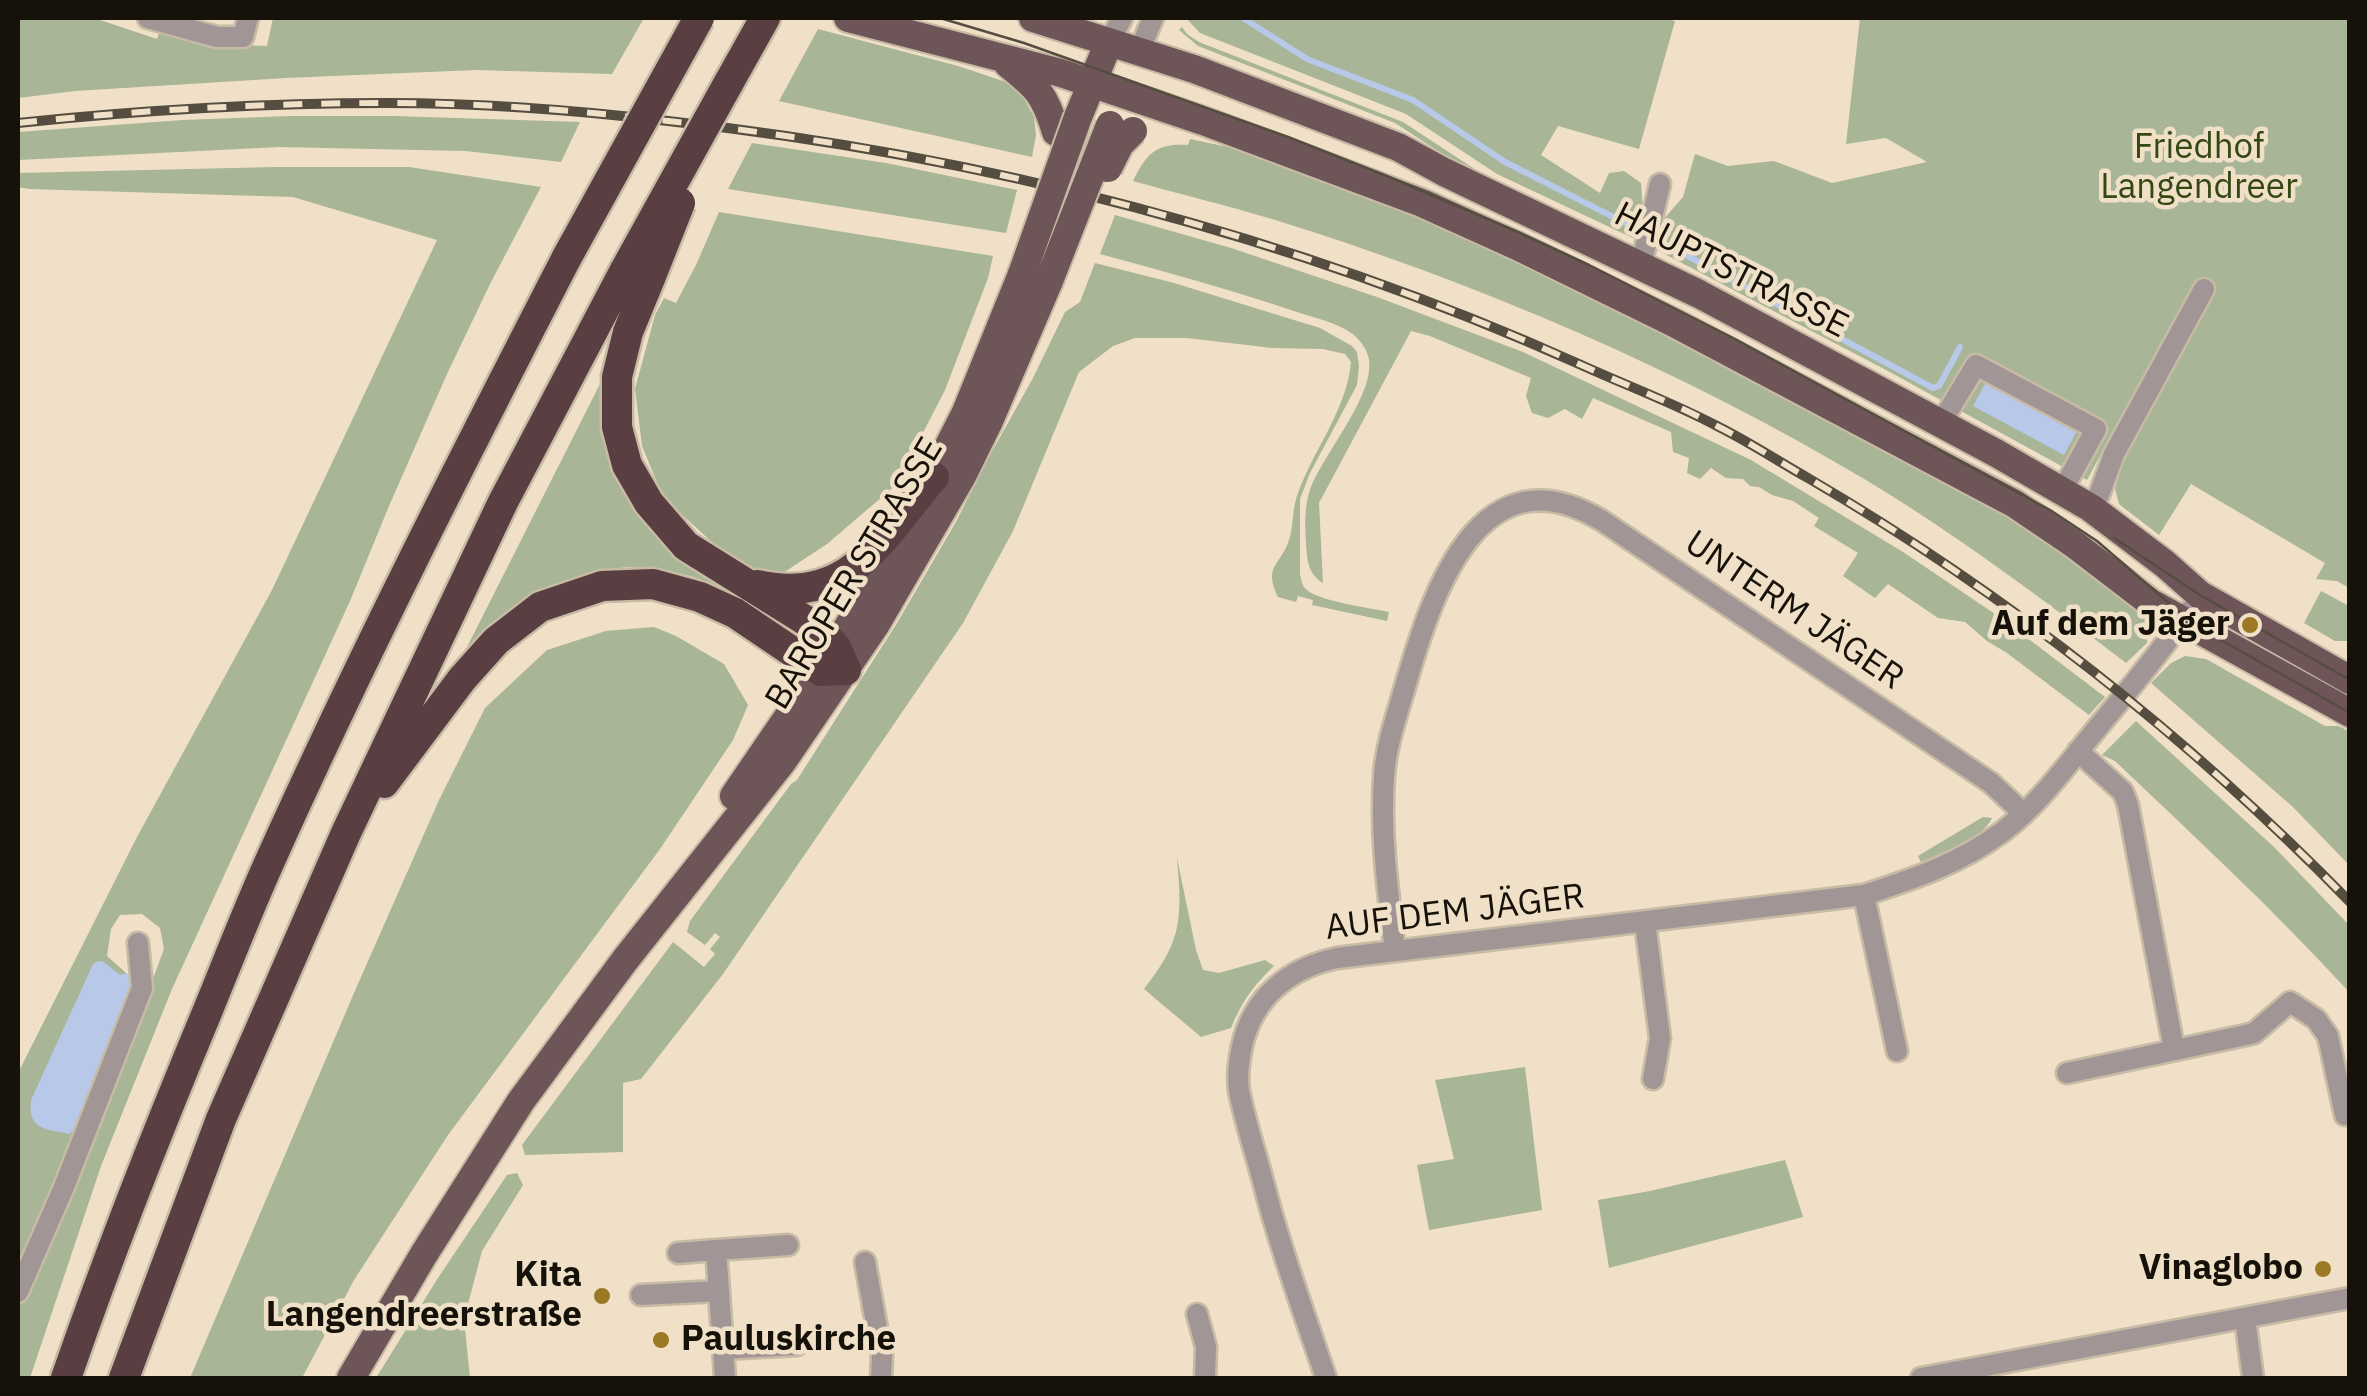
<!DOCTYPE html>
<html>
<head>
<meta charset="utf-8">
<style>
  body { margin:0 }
  #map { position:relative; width:2367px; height:1396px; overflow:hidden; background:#efe0c7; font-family:"IBM Plex Sans",sans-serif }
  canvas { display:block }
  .frame { position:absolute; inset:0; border:20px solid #171209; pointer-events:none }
</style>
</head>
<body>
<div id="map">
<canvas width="2367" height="1396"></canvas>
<div class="frame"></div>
</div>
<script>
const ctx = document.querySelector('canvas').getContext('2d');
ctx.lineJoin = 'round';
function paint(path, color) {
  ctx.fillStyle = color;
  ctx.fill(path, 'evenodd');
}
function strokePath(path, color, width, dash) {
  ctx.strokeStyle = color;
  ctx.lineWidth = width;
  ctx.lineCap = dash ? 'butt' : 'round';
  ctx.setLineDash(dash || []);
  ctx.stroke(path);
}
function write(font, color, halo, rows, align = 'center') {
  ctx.font = font + ' "IBM Plex Sans",sans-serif';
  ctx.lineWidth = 9;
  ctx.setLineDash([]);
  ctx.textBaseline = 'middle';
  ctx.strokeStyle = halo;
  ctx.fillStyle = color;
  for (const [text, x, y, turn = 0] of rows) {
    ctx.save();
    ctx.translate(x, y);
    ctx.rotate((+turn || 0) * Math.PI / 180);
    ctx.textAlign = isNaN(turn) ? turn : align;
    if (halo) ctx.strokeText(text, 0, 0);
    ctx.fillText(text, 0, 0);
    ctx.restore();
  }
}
paint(new Path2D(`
  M18 18H94L157 39 161 28 219 44 267 46 273 18H644L612 74 476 70 286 78 75 91 18 98Z
  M1186 18H1662L1675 21 1639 149 1558 126 1541 155 1600 193 1609 173 1624 171 1641 183 1644 224 1637 240 1497 174 1406 114 1200 33Z
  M1860 18H2349V588L2337 581 2316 579 2325 563 2191 484 2159 535 2119 504 2115 489 2123 461 2159 387 2170 378 2154 356 2087 480 1886 370 1659 251 1655 247 1662 221 1683 197 1695 154 1728 166 1774 161 1832 183 1927 162 1886 138 1846 144Z
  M1182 27 1187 34 1199 42 1403 122 1502 187 1490 185 1395 123 1198 46 1179 30Z
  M818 29 958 66 1006 82 1023 97 1034 117 1036 135 1032 157 779 101Z
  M289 116H395L580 122 561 162 466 151 279 147 18 160V132L183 120Z
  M1190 139 1252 152 1403 207 1568 282 2005 513 2142 608 2149 626 2147 643 2126 663C2043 599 1957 535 1866 480 1681 370 1479 283 1272 219 1226 205 1179 194 1133 181 1147 153 1156 143 1188 145Z
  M752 143 886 163 1017 190 1006 233 728 189Z
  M276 167H409L541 187 491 282 447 374 389 506 350 601 172 989 101 1166 30 1378H18L19 1313 18 1073 137 837 272 590 437 240 293 197 29 189 18 187V173ZM142 914 160 928 164 949 99 1124 134 980 107 956 111 929 120 915Z
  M719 212 993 256 988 278 945 390 896 485 827 544 783 573 754 568 715 545 679 512 660 490 642 446 635 389 655 315 664 298 676 303 696 265Z
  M1115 215 1231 248 1377 297 1523 352 1751 460 1903 552 2001 618 2105 697 2089 715 2007 653 1987 641 1965 622 1938 618 1888 584 1875 598 1843 576 1858 553 1814 526 1819 518 1793 501 1772 495 1759 487 1750 486 1743 479 1726 478 1711 468 1700 479 1687 473 1689 458 1673 452 1671 432 1593 398 1582 419 1565 409 1548 418 1532 413 1526 396 1531 378 1430 336 1411 331 1319 503 1323 583C1308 574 1307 560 1306 543 1305 526 1304 507 1310 490 1323 454 1374 397 1369 360 1368 351 1361 341 1354 335 1339 323 1315 318 1297 312 1232 290 1166 272 1100 254Z
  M1095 263 1174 283 1320 328 1352 346 1357 352 1359 366 1357 385 1310 473 1300 499V575C1302 581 1301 585 1307 590 1319 601 1370 608 1389 612L1387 621 1312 605 1313 600 1298 596 1296 602 1278 597C1263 565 1280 567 1289 540 1294 525 1292 508 1298 493 1314 449 1347 409 1351 362L1345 354 1323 349 1272 348 1187 338H1135L1113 346 1079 372 1013 531 963 623 723 974 641 1079 623 1083V1152L525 1155 522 1145 673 942 704 967 715 954 710 949 720 937 715 933 705 945 687 932 690 921 791 784 797 780 897 623 957 520 985 464 1033 378 1065 312 1080 302Z
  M605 374 610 450 747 594 742 602 694 577 665 570 626 567 573 578 536 595 460 661Z
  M2321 591 2349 606V641H2335L2304 623Z
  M654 627 676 636 724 664 748 705 733 740 660 849 448 1135 354 1280 302 1378H190L354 993 439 800 485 708 547 650 606 631Z
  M2185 656 2206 659 2325 726H2338L2349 731V865L2293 807 2151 683 2171 663Z
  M2136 721 2274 847 2349 925V992C2275 911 2195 837 2115 761L2102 755Z
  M1983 817 1992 818C1981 841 1944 852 1921 862L1918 856Z
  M1177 858 1196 950 1203 970 1219 973 1265 960 1274 966C1253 986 1243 1000 1231 1028L1201 1037 1144 989C1183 940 1182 918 1177 858Z
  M1525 1067 1542 1210 1429 1230 1417 1165 1454 1159 1435 1080Z
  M1785 1160 1803 1217 1609 1268 1598 1200 1650 1191Z
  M517 1173 523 1185 482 1251 464 1319 470 1378H376L438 1278 507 1175Z`), '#a8b596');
paint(new Path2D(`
  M1986 382 2077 431 2064 455 1973 406Z
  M98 961 104 962 120 975 127 973 135 986 76 1129 69 1134C46 1129 27 1130 31 1100L93 964Z`), '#b8c8e8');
strokePath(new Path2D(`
  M1243 18 1307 59 1413 100 1505 162 1627 224
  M1669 246 1933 388 1939 386 1960 347`), '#b8c8e8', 6);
const minor = new Path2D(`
  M148 18 217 37H243L248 18
  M1109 42 1122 18
  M1139 52 1153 18
  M1641 265 1660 184
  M1941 423 1976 365 2096 429 2062 491
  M2091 508 2099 495 2114 454 2204 289
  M2078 751 2123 792 2128 805 2174 1049
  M1864 895 1897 1051
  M1645 922 1660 1038 1653 1079
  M1395 951C1388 892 1380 835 1384 776 1386 744 1398 712 1407 680 1433 591 1480 448 1601 520L1991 783 2023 813
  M2067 1073 2246 1035 2254 1033 2290 1002 2316 1019 2328 1036 2345 1115
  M716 1250 788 1245
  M678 1253 716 1250 719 1291
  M865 1262 882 1356 881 1378
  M18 1292 64 1187 142 988 138 943
  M641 1295 719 1291 725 1378
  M1197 1314 1206 1347 1205 1378
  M2245 1318 2253 1378
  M723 1349 797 1345
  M1326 1378C1304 1313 1280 1248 1263 1181 1255 1151 1245 1121 1239 1091 1237 1077 1239 1060 1242 1046 1253 997 1289 968 1337 958L1864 895C1913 879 1961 863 2002 832 2037 806 2063 770 2090 737 2124 695 2159 655 2189 611
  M1921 1378 2350 1298`);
const major = new Path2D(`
  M848 18 1061 73 1203 121 1422 203 1517 246 1672 322 2015 504 2074 544 2151 603 2350 713
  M1033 18 1194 69 1398 147 1444 172 1699 294 1996 453 2091 508 2165 564 2200 595 2350 680
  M1008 64C1038 88 1045 95 1056 132
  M1078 117 1109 42
  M734 796 836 647 913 516 966 412 1022 274
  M351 1378 424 1254 521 1101 625 960 782 762 876 624 962 476 989 421 1049 281`);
const highway = new Path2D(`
  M728 84 765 18
  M757 585C851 606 881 538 934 477
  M384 783 462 679 496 641 540 607 602 586 653 584 700 597 735 613 821 671 846 670 836 647 816 627 686 546 649 503 627 465 617 427V377L628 332 651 276
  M66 1378C109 1254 157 1132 208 1010 228 961 247 912 269 863 361 658 464 457 567 257
  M124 1378 221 1119 346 833 503 502 625 270`);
strokePath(minor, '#c8bba5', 25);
strokePath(major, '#c8bba5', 32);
strokePath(highway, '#c8bba5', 35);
strokePath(minor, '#a29596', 20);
strokePath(major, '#6d5558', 28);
strokePath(highway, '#593f42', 30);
strokePath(new Path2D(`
  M940 18 1024 43 1288 137 1387 176 1518 232 1589 265 1735 339 2050 510 2097 541 2185 617 2205 631 2350 713
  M2114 538 2200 595 2350 680`), '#554d3f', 2.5);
const rail = new Path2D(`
  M18 123C141 110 264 103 388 103 482 103 575 110 668 121 982 155 1291 235 1579 364 1625 385 1674 403 1719 427 1749 442 1778 461 1808 478 2007 594 2189 737 2350 902`);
strokePath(rail, '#554d3f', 10);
strokePath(rail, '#efe0c7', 6, [19]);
const majorBridge = new Path2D(`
  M1108 168 1120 144 1133 131
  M1022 274 1078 117
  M1049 281 1110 125`);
const highwayBridge = new Path2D(`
  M567 257 699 18
  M625 270 728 84
  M651 276 680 203`);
strokePath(majorBridge, '#c8bba5', 32, []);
strokePath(highwayBridge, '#c8bba5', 35, []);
strokePath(majorBridge, '#6d5558', 28);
strokePath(highwayBridge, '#593f42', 30);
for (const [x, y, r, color] of [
  [2250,625,10,"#9c7924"],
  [2323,1269,10,"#9c7924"],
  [602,1296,10,"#9c7924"],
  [661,1340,10,"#9c7924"]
]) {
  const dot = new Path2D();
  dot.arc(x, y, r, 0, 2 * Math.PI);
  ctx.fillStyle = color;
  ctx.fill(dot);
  strokePath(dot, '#efe0c7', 4);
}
write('35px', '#354713', '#efe0c7', [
  ["Friedhof",2199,148],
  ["Langendreer",2199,188]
]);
write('35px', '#171209', '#efe0c7', [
  ["HAUPTSTRASSE",1731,271,27],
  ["BAROPER STRASSE",855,574,-59],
  ["UNTERM JÄGER",1794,611,34],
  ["AUF DEM JÄGER",1455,913,-7]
]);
write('bold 35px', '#171209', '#efe0c7', [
  ["Auf dem Jäger",2230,625],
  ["Vinaglobo",2303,1269],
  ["Kita",582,1276],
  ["Langendreerstraße",582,1316],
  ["Pauluskirche",681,1340,"left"]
], 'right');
</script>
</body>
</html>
